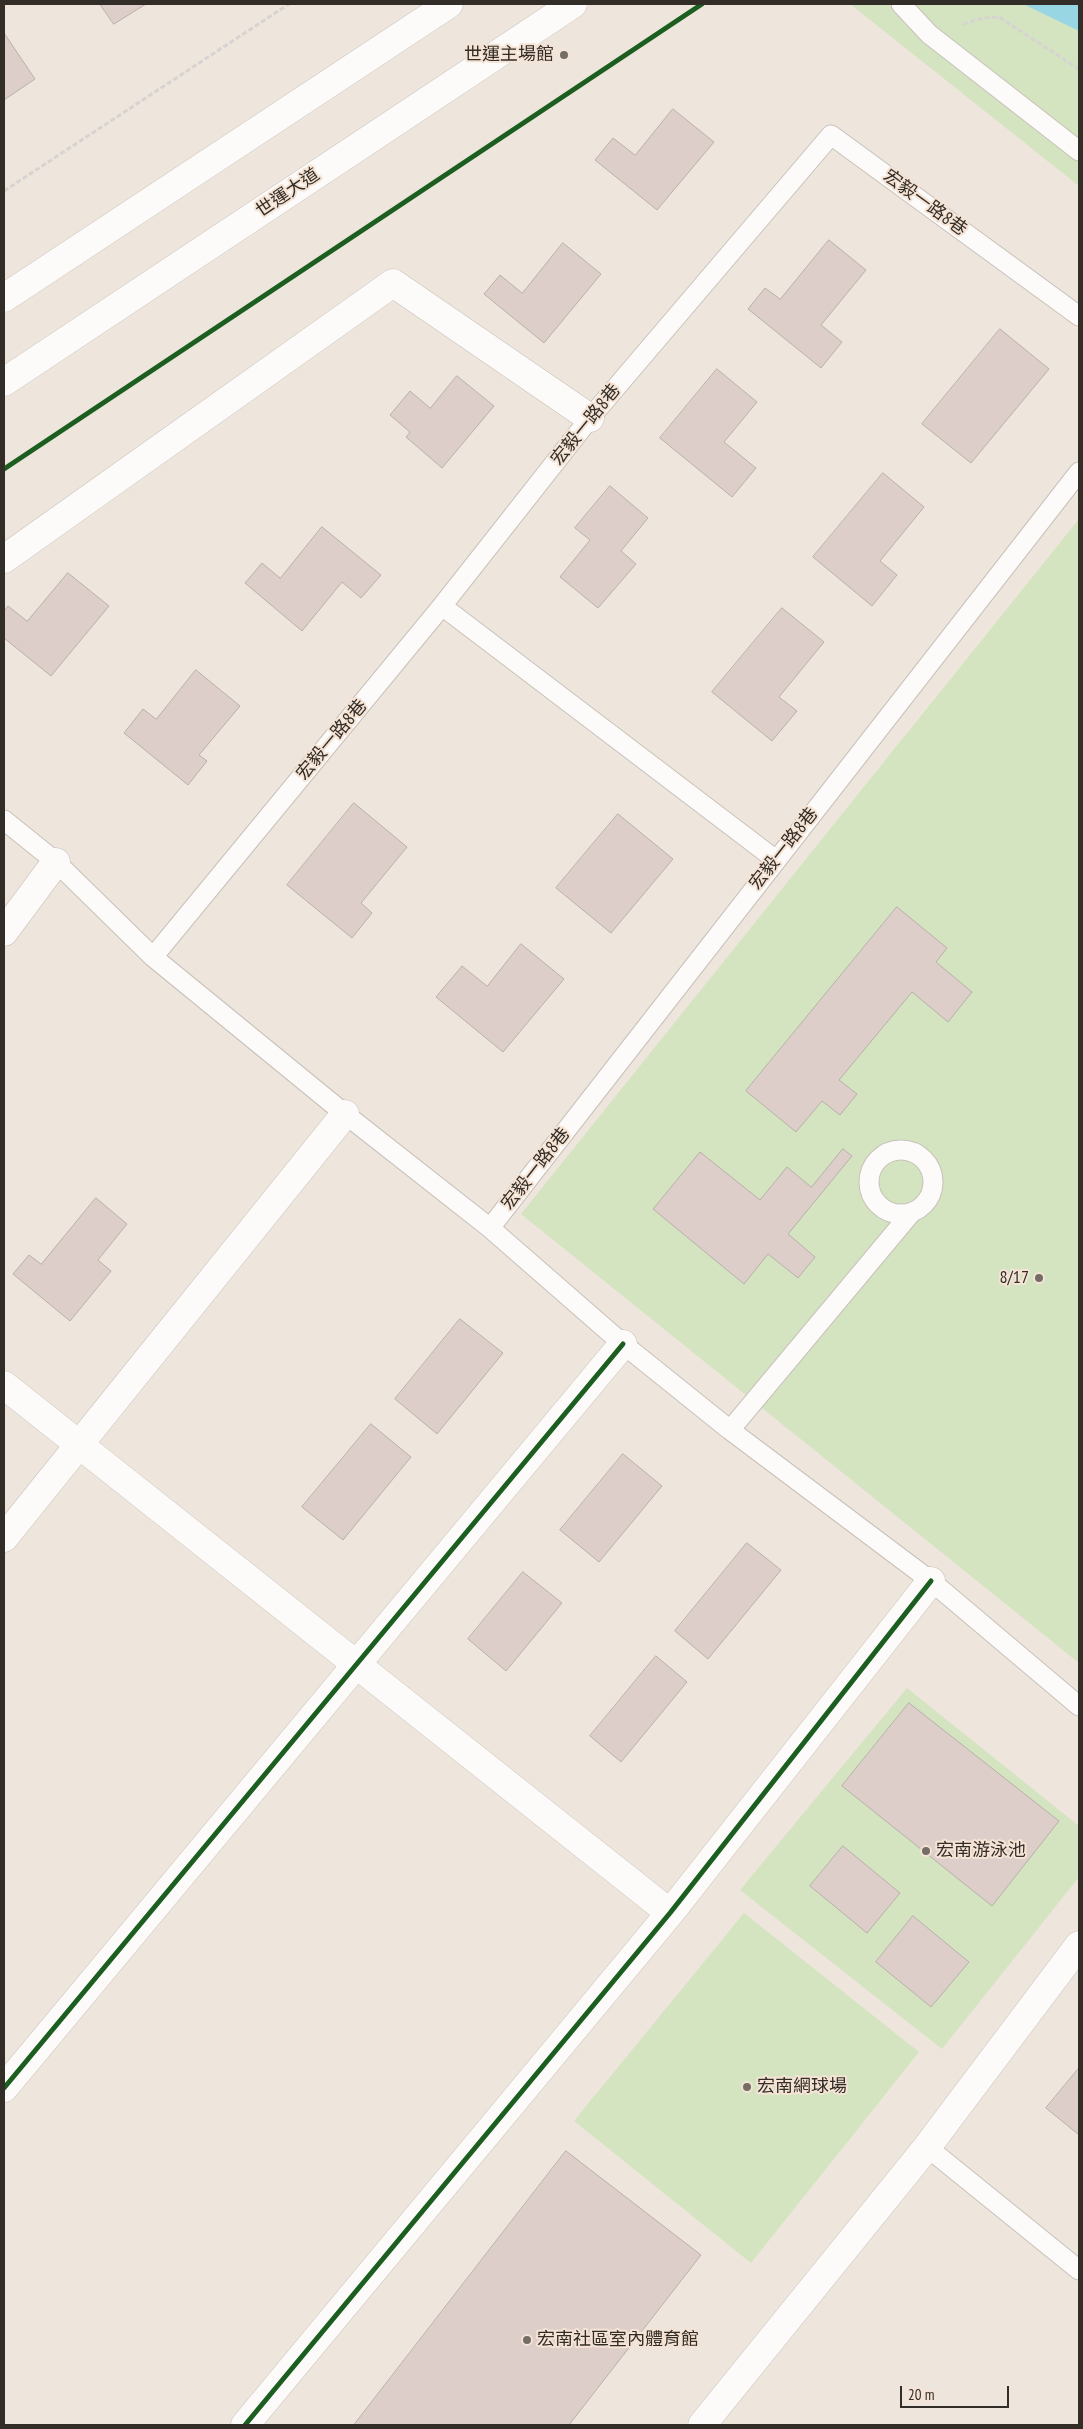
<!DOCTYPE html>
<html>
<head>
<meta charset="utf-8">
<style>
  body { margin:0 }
  #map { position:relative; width:1083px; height:2429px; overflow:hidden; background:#eee5dc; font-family:"PT Sans Narrow",sans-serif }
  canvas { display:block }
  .frame { position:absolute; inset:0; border:5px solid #332d27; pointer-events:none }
  .scale { position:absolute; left:900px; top:2386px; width:109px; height:22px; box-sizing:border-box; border:2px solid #332d27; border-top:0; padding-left:6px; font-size:15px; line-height:18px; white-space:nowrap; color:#332d27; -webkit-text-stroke:4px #f5e4d5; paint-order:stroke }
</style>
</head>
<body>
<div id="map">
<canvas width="1083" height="2429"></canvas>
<div class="frame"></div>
<div class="scale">20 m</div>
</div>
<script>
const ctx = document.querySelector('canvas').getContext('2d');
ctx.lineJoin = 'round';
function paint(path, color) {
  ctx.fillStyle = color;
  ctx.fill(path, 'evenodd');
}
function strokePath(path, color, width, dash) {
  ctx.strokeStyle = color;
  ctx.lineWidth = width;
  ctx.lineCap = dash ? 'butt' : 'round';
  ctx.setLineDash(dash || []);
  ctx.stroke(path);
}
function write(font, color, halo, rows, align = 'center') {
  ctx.font = font + ' "PT Sans Narrow","Noto Sans TC",sans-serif';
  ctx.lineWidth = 4;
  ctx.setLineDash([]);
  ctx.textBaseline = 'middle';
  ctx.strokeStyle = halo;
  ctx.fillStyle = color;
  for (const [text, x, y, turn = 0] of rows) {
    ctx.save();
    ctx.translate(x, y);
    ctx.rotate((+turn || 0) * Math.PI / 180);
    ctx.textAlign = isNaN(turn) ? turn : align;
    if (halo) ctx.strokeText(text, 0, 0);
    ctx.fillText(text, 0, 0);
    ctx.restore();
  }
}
paint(new Path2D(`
  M850 4H1079V186Z
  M1079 519V1663L521 1214Z
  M907 1688 1079 1826V1877L942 2049 740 1890Z
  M744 1913 919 2052 751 2263 574 2121Z`), '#d4e4c0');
paint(new Path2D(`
  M1023 4H1079V31Z`), '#98d6e3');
const building = new Path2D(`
  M100 4H146L114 24Z
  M4 33 35 79 4 100Z
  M673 109 714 142 657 210 595 160 613 138 635 155Z
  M829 240 866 270 821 325 842 342 821 368 748 309 765 288 780 299Z
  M563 243 601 274 544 343 484 294 500 275 522 293Z
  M1000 329 1049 369 971 463 922 424Z
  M717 369 757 402 724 442 756 468 732 497 660 438Z
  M457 376 494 406 442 468 406 437 410 432 390 415 410 391 430 408Z
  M883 473 924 507 880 561 897 575 872 606 813 557Z
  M610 486 648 518 621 551 636 564 598 608 560 577 590 540 575 528Z
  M322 527 381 575 361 598 342 582 302 631 245 583 262 563 280 578Z
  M68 573 109 606 51 676 4 638V611L8 606 27 621Z
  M782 608 824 642 779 697 797 711 772 741 712 692Z
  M196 670 240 706 199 755 207 761 188 785 124 733 143 709 156 719Z
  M354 803 407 847 361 903 372 913 352 938 287 885Z
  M618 814 673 859 611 933 556 888Z
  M897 907 947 948 936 962 972 992 948 1022 912 992 839 1080 857 1094 840 1115 822 1101 796 1132 746 1091Z
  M521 944 564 979 503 1052 436 997 462 966 487 986Z
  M843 1149 852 1156 788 1234 815 1257 798 1278 768 1254 744 1284 653 1209 700 1152 760 1200 787 1167 811 1187Z
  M96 1198 127 1224 98 1260 111 1271 70 1321 13 1274 29 1255 41 1264Z
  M460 1319 503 1353 437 1434 395 1399Z
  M371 1424 411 1457 343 1540 302 1507Z
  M623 1454 662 1486 599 1562 560 1530Z
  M747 1543 781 1570 708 1659 675 1631Z
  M523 1572 562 1603 506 1671 468 1639Z
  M656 1656 687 1682 621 1762 590 1736Z
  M909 1703 1059 1821 992 1906 842 1786Z
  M843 1846 900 1893 867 1933 810 1886Z
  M913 1916 969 1962 931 2007 876 1962Z
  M1079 2068V2135L1046 2108Z
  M566 2151 701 2255 569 2425H354Z`);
paint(building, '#ddcec9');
strokePath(building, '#b8b0aa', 1);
const lane = new Path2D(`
  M901 4 929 34 1079 151
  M442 606 776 860
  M4 820 56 862 153 957 345 1114 490 1228 623 1344 730 1430 931 1581 1079 1706
  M153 957 442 606 590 418 831 135 1079 316
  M869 1182a32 32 0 1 1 64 0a32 32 0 1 1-64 0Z
  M490 1228 1079 472
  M730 1430 912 1212
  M927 2147 1079 2270`);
const street = new Path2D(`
  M4 559 393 283 590 418
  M4 932 56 862
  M4 1385 670 1913
  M4 1538 345 1114
  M4 2088 623 1344
  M245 2425 670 1913 931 1581
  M702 2425 927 2147 1079 1945`);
const secondary = new Path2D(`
  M4 298 449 4
  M4 382 573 4`);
strokePath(lane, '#c8c1ba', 21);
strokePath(street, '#c8c1ba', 29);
strokePath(secondary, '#c8c1ba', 29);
strokePath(new Path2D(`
  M963 24 983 18 999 17 1079 69
  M4 191 289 4`), '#d6d3d1', 3, [5, 2.5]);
strokePath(lane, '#fcfbfa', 19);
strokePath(street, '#fcfbfa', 28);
strokePath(secondary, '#fcfbfa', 28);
strokePath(new Path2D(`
  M4 469 702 4
  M4 2088 623 1344
  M245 2425 670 1913 931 1581`), '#1b5e20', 5);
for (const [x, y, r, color] of [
  [564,55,5,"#746d66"],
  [1039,1278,5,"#746d66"],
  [926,1851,5,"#746d66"],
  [747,2087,5,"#746d66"],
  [527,2340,5,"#746d66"]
]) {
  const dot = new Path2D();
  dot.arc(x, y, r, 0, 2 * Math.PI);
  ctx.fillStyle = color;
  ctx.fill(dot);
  strokePath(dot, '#f5e4d5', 2);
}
write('18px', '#332d27', '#f5e4d5', [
  ["世運主場館",554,55,"right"],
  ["8/17",1029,1278,"right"],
  ["宏南游泳池",936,1851],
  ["宏南網球場",757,2087],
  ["宏南社區室內體育館",537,2340]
], 'left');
write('18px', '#332d27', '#f5e4d5', [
  ["世運大道",288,193,-34],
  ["宏毅一路8巷",925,203,36],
  ["宏毅一路8巷",586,425,-51],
  ["宏毅一路8巷",332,740,-50],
  ["宏毅一路8巷",784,849,-52],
  ["宏毅一路8巷",536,1169,-52]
]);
</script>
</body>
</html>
